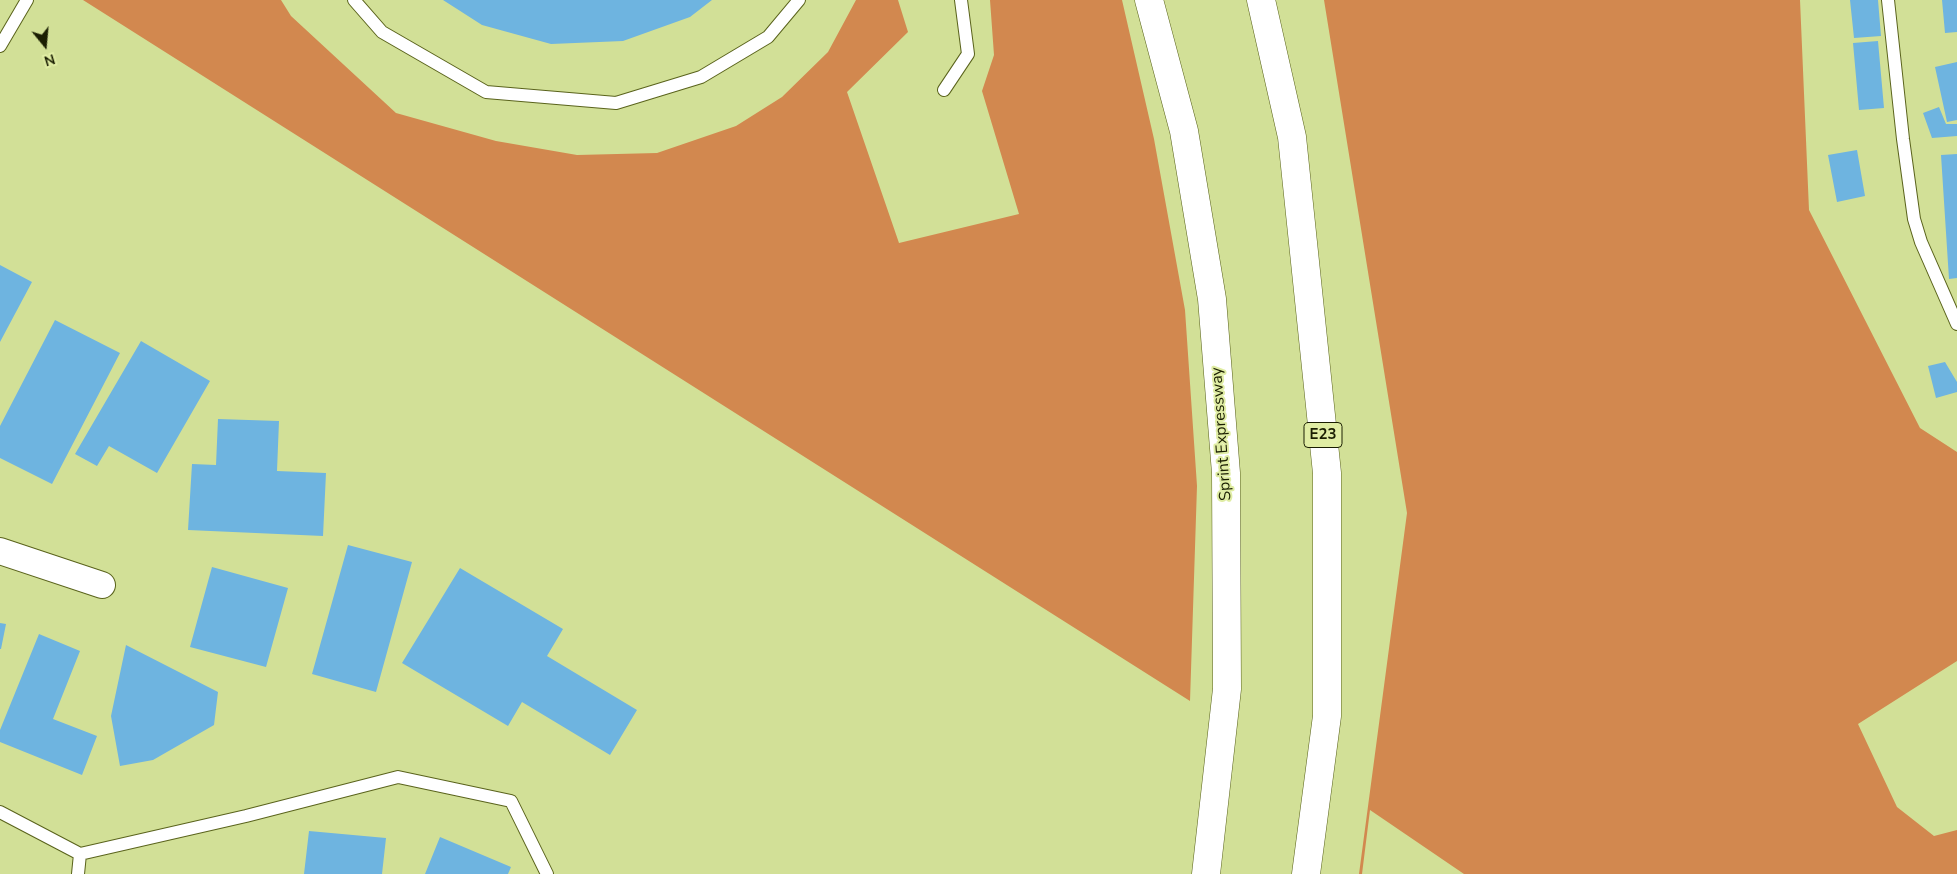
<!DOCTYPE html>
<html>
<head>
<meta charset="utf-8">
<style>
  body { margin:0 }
  #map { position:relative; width:1957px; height:874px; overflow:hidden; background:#d2e097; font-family:"Nunito Sans",sans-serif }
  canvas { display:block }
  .north { position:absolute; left:20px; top:20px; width:50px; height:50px; -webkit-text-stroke:4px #e0eda4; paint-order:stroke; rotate:163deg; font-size:14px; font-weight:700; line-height:20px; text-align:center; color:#1a1e02 }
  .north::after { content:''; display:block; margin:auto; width:18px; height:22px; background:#1a1e02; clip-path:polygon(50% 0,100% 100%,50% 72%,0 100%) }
</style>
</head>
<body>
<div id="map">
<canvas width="1957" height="874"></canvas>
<div class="north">N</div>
</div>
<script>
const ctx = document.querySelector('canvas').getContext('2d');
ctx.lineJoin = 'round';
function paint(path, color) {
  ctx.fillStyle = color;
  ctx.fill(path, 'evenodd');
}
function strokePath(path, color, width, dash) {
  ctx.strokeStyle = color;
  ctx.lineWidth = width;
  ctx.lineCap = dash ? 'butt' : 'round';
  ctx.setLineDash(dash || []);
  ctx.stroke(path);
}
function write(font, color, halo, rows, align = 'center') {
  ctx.font = font + ' "Nunito Sans",sans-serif';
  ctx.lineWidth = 4;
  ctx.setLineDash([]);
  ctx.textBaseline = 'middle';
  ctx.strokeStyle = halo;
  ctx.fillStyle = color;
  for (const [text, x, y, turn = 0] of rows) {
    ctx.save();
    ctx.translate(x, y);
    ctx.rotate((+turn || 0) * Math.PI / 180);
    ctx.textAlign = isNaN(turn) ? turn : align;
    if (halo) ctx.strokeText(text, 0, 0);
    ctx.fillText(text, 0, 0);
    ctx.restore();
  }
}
paint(new Path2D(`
  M83 0H281L291 16 396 113 496 141 577 155 657 153 736 126 782 97 828 52 856 0H898L908 32 847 92 899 243 1019 214 982 91 994 55 990 0H1122L1154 139 1185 310 1197 486 1190 701Z
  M1324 0H1800L1809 210 1920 428 1957 452V661L1858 724 1897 807 1934 836 1957 830V874H1464L1370 810 1362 874H1359L1407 513Z`), '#d2884f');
paint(new Path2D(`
  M443 0H712L690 17 623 41 551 44 482 25Z
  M1850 0H1878L1881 36 1854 38Z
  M1942 0H1957V32L1945 33Z
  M1878 41 1884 108 1859 110 1853 43Z
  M1957 62V120L1947 122 1935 67Z
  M1939 107 1946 124H1957V136L1932 138 1923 113Z
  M1857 150 1865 196 1837 202 1828 155Z
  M1957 154V278L1949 279 1941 155Z
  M0 265 32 282 0 342Z
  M55 320 120 353 52 484 0 458V426Z
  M141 341 210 381 157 473 109 446 97 466 75 454Z
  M1945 362 1957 382V392L1936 398 1928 366Z
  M218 419 279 421 277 471 326 473 323 536 188 530 192 464 216 465Z
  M348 545 412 562 376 692 312 674Z
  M212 567 288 588 266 667 190 647Z
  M460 568 563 629 547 656 637 710 610 755 522 702 508 726 402 663Z
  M0 623 6 624 1 649H0Z
  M39 634 80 651 53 719 97 736 82 775 0 742V730Z
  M126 645 218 692 214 725 153 760 120 766 111 716Z
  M309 831 386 838 382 874H304Z
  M440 837 511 867 508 874H425Z`), '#6eb4e0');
const lane = new Path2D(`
  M354 0 382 32 486 92 616 103 701 77 768 37 799 0
  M1888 0 1903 139 1914 219 1921 242 1957 324
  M0 46 27 0
  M944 90 968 54 961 0
  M0 812 80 854 246 816 398 777 511 801 547 874
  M78 874 80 854`);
const street = new Path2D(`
  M0 551 102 585`);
const highway = new Path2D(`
  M1149 0 1184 131 1212 299 1226 473 1227 689 1206 874
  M1261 0 1292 137 1327 473V716L1306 874`);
strokePath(lane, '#5a631c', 14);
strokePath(street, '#5a631c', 28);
strokePath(highway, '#5a631c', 29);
strokePath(lane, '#fff', 12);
strokePath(street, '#fff', 26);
strokePath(highway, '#fff', 28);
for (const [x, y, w] of [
  [1323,435,38]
]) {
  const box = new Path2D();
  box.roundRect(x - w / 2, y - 12.5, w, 25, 4);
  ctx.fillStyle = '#e0eda4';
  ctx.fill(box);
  strokePath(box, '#1a1e02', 1);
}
write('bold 15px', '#1a1e02', null, [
  ["E23",1323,435]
]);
write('16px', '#1a1e02', '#e0eda4', [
  ["Sprint Expressway",1222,434,-94]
]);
</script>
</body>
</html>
